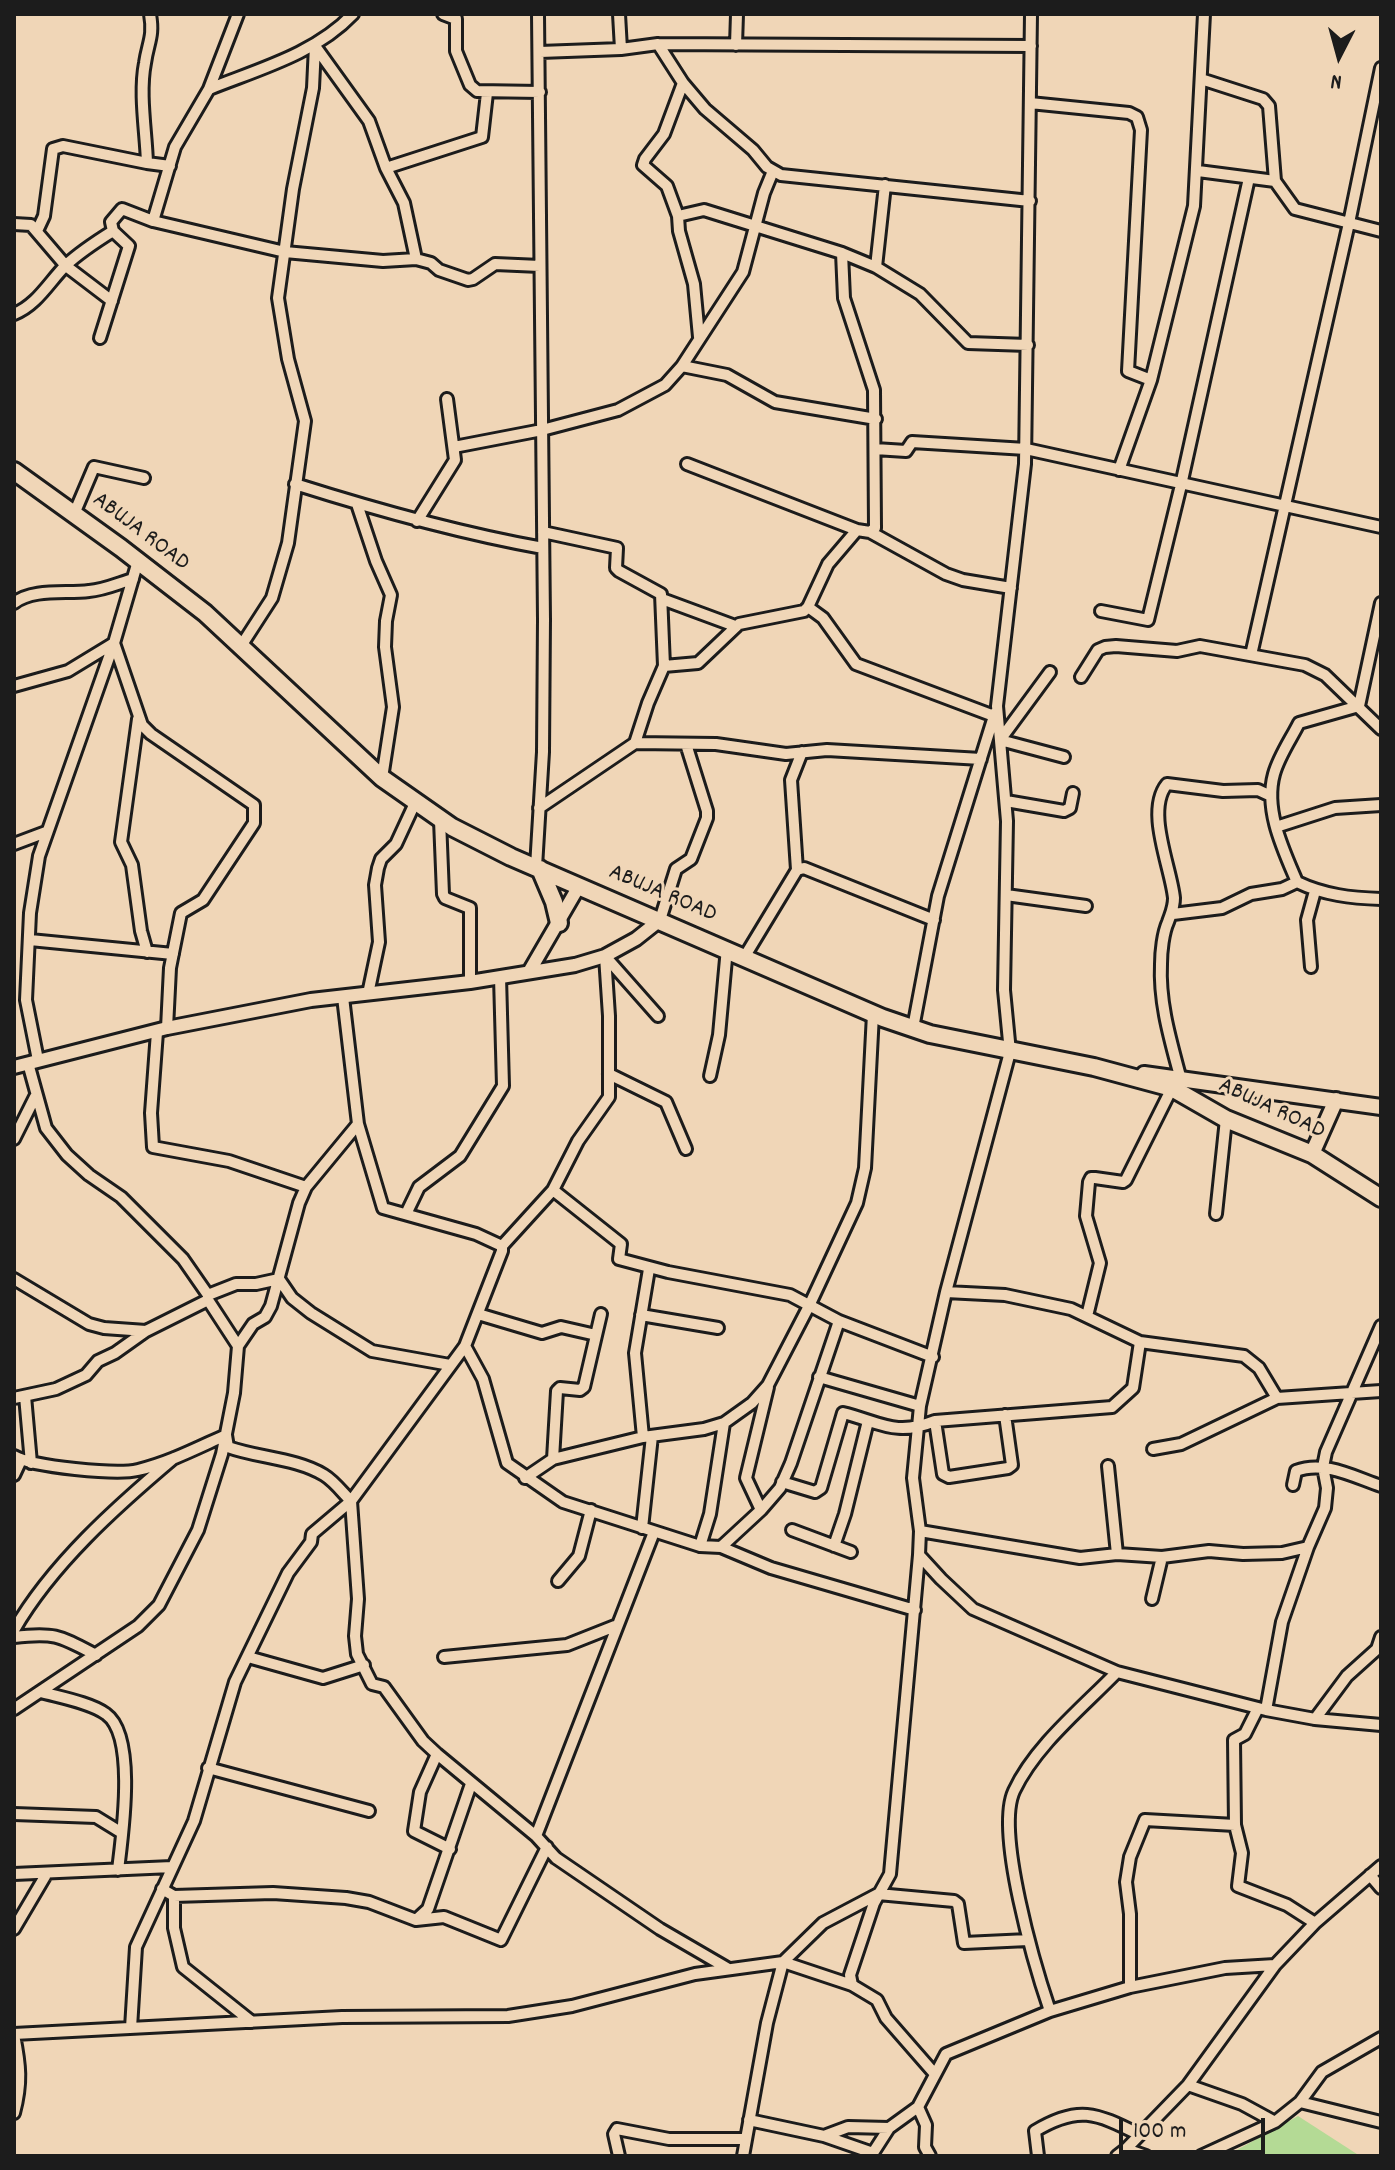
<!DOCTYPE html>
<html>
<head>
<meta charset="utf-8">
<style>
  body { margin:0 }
  #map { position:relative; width:1395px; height:2170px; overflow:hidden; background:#f0d6b7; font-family:Dekko,sans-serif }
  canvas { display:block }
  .frame { position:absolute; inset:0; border:16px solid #1c1c1c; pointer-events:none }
  .north { position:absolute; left:1299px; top:16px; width:80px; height:80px; -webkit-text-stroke:6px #f0d6b7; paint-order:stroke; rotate:186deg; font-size:22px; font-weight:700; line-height:32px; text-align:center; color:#1c1c1c }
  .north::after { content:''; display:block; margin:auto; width:28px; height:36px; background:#1c1c1c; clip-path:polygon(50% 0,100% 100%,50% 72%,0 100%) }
  .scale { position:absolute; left:1119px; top:2118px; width:146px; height:36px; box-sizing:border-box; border:4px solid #1c1c1c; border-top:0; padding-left:10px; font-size:24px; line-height:28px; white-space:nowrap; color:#1c1c1c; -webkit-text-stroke:6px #f0d6b7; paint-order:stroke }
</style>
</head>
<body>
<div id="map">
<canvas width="1395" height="2170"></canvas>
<div class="frame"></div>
<div class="north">N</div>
<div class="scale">100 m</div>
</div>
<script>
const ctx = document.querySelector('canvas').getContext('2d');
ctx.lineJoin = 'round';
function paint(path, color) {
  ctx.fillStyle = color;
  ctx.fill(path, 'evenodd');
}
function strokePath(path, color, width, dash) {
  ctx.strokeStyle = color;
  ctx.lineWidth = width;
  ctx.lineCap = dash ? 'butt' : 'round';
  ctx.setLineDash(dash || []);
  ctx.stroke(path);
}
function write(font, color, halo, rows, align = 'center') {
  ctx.font = font + ' Dekko,sans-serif';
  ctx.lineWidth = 6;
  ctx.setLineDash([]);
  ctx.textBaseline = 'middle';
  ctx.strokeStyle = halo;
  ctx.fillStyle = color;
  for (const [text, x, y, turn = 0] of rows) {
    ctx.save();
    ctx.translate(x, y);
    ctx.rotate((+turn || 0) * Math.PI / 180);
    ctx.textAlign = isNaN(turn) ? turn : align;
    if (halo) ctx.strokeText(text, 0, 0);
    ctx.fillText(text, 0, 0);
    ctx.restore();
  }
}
paint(new Path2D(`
  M1298 2116 1360 2156H1226Z`), '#b4da95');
const minor = new Path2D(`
  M150 14C154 37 148 42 145 63 139 94 146 131 147 163L170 166
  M443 14 456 19V51L470 85 477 91 540 92
  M619 14 621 49
  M1031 14 1025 464 997 706 1007 821 1004 990 1010 1052 946 1292 920 1406 913 1478 920 1531 919 1555 941 1579 973 1609 1117 1672 1266 1710 1315 1719 1381 1725
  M658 44 1031 46
  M736 45 737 14
  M315 46 369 121 386 168 404 203 416 259
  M540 52 621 49 658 44 683 83 705 109 753 150 767 167 781 175 1030 201
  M1201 79 1263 99 1269 106 1275 181
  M683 83 664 134 645 159 643 165 667 186 678 216 679 231 694 284 699 337
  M209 89C259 69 315 54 353 14
  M1030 103 1129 113 1137 117 1141 130 1128 371 1151 380
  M386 168 482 137 487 93
  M1198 171 1275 181 1295 209 1381 231
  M678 216 704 210 842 253 876 267 920 294 968 343 1028 345
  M153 221 285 252 383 261 416 259 431 263 439 270 468 280 473 279 495 264 540 266
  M14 224 31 225 66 266 112 301
  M37 231 44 216 53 149 63 146 147 163
  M842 253 844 298 874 390 875 528 870 532
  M876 267 885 185
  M14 314C37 305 49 282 66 265 80 252 97 241 113 231L111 222 122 209 153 221 175 147 209 89 238 14
  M100 338 129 246 113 231
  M682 366 727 375 775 402 876 419
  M454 447 542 430 618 410 665 385 682 366 743 272 764 193 773 171
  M875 449 906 451 912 442 1026 449 1381 527
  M687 464 857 530 870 532 946 574 963 580 1011 588
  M1119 470 1151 380 1194 206 1204 14
  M295 484C377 510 459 533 543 548
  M357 504 376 561 391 595 386 621 385 647 393 707 382 778
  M74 514 94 467 144 478
  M417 521 455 460 447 399
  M543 532 617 548 616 568 619 571 661 594 664 666 648 703 635 743
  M662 599 735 626
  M14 603C33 588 66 594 89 591 104 590 119 583 133 579
  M1381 603 1359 706 1299 723C1291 739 1279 756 1274 774 1264 810 1283 849 1297 882 1324 895 1351 898 1381 899
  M808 607 823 618 856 664 994 716
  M1101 611 1148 620 1181 485 1249 178
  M241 646 272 598 288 543 305 421 288 359 278 298 293 189 313 88 315 46
  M1251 655 1349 223 1381 68
  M664 666 698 663 739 624 804 611 808 607 828 564 857 530
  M1050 672 1000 740 1064 757
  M1081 677 1098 650 1105 647 1116 646 1177 651 1200 646 1305 665 1325 675 1381 729
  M14 686 68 671 114 643 142 725 151 734 254 805V823L203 900 181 913 170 968 167 1028
  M138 719 121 842 132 865 141 931 147 952
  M1006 801 1064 811 1070 808 1073 793
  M539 808 635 743 716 744 786 754 827 750 981 759
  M440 820 443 894 445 898 470 908V982
  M1276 827 1335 808 1381 805
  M14 844 46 832
  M536 867 543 752 544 619 538 14
  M797 870 791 780 802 752
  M1006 895 1086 906
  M1173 914 1222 908 1251 894 1282 889 1297 882
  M660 920 676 869 691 859 707 818V811L686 744
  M30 940 173 954
  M605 956 658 1016
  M745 956 797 870 804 868 934 920
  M1311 967 1307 920 1315 891
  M368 994 379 942 375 885 378 868 381 859 396 844 415 803
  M343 997 358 1124 383 1208 476 1234 502 1246
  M913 1028 938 896 995 713
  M157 1032 151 1113 153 1147 229 1161 306 1187
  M38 1060 26 1000 30 913 39 856 114 643 138 561
  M28 1063 46 1128 67 1155 89 1175 121 1197 183 1259 208 1295V1300L238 1346
  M609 1074 666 1102 686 1149
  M710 1076 719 1035 727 948
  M1181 1080C1171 1042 1159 1004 1161 964 1161 952 1163 933 1168 922 1171 913 1174 908 1174 898 1171 867 1145 811 1167 784L1223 791 1258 790 1271 796
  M14 1139 35 1097
  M553 1190 621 1244 619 1259 668 1272 790 1295 839 1321 933 1357
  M406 1214 419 1187 460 1156 503 1086 500 977
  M1216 1214 1226 1119
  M14 1279 89 1324 104 1328 146 1331
  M946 1292 1005 1295 1071 1309 1140 1342 1244 1356 1259 1368 1277 1398
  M208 1295 236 1284H256L279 1279 292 1298 311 1313 372 1351 450 1365
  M478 1314 542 1333 561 1327 596 1335
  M641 1315 718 1328
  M1087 1316 1100 1263 1086 1216 1089 1182 1091 1178H1095L1123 1182 1126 1180 1172 1088
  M465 1346 483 1379 507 1463 563 1502 700 1546 721 1547 771 1568 915 1610
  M819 1377 920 1406
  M25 1396 31 1463
  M14 1398 56 1389 86 1375 98 1361 115 1353 146 1331 208 1300
  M935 1421 943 1474 949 1477 1008 1468 1012 1465 1005 1415
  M226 1435 228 1447C258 1458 296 1458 324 1475 334 1481 343 1493 351 1501L358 1599 355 1636 357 1654 372 1684 384 1687 423 1741 437 1754 536 1836 556 1858 660 1929 727 1968
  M643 1437 635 1353 649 1269
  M1153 1449 1181 1444 1277 1398 1381 1391
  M14 1456C33 1467 117 1475 138 1470 168 1463 197 1448 226 1435
  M553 1459 557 1391 560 1388 580 1390 584 1387 601 1314
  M1108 1466 1117 1554
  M14 1475 21 1460
  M525 1478 553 1459 643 1437 704 1429 724 1423 752 1403 768 1385 809 1306 857 1203 865 1168 873 1014
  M782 1482 815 1492 821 1488 843 1413C880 1422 895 1437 935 1421L1112 1407 1133 1388 1140 1342
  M1293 1485 1296 1471C1324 1460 1354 1477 1381 1486
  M761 1510 746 1478 768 1387
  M642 1528 652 1436
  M792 1530 851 1552
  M920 1531 1080 1558 1117 1554 1162 1557 1209 1551 1243 1554 1282 1553 1308 1547
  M700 1546 710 1514 724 1423
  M834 1546 845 1514 868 1421
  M721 1547 761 1510 780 1488 791 1463 839 1321
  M558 1581 579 1556 591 1510
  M1152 1599 1162 1557
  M14 1630C52 1564 116 1507 174 1458
  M14 1637C55 1632 60 1636 96 1655
  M248 1657 323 1678 364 1665
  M444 1657 567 1645 615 1626
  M41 1692C59 1697 92 1703 106 1714 137 1736 122 1836 118 1870
  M1258 1708 1245 1734 1234 1740 1235 1825 1242 1853 1238 1886 1287 1905 1315 1923
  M14 1709 138 1626 159 1605 198 1530 222 1454 234 1393 238 1346 253 1324 265 1317 271 1306 299 1203 306 1187 358 1124
  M1266 1710 1282 1622 1308 1547 1325 1508 1327 1488 1323 1467 1326 1452 1381 1326
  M1315 1719 1347 1676 1377 1649 1381 1637
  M437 1754 420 1792 414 1831 450 1849
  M208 1768 369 1811
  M14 1814 96 1817 122 1833
  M536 1836 654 1532
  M14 1874 172 1867
  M1370 1875 1381 1888
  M162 1889 174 1896 273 1893 346 1898 369 1902 416 1920 444 1917 501 1940 547 1847
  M174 1896V1928L183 1967 252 2022
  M416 1920 428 1909 471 1784
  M14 1929 47 1873
  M852 1985 850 1975 874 1903 890 1874 919 1555
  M1130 1987V1914L1126 1882 1130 1857 1145 1820 1235 1825
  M1050 2011C1035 1967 995 1832 1014 1791 1035 1746 1082 1708 1117 1672
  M131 2028 136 1947 194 1821 235 1682 288 1573 311 1542 312 1534 351 1501 465 1346 502 1251V1246L553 1190 578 1141 609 1097V1016L605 956
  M14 2034 342 2017 508 2016 572 2006 695 1974 783 1962 852 1985 877 2000 886 2018 934 2073
  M14 2035C20 2065 22 2083 14 2113
  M1188 2085 1242 2104 1275 2122
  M1300 2102 1381 2122
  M918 2107 926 2125 925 2147 930 2156
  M749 2120 824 2136 848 2127 889 2128 918 2107 946 2054 1050 2011 1130 1987 1225 1968 1275 1965
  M824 2136 873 2153
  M1126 2149 1188 2085 1275 1965 1315 1923 1381 1866
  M619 2156 614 2134 617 2129 669 2139H745
  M743 2156 767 2023 783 1962 823 1923 878 1894 954 1901 958 1904 964 1943 1028 1940
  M871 2156 889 2128
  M1038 2156 1035 2131C1078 2105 1096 2113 1138 2134
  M1117 2156 1126 2149 1146 2156
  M1201 2156 1275 2122 1300 2102 1322 2072 1381 2038`);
const tertiary = new Path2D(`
  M529 972 579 886
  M14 1067 167 1028 311 1000 470 982 575 965 605 956 636 939 660 920`);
const secondary = new Path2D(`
  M1144 1074 1381 1107
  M1312 1154 1336 1100`);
const primary = new Path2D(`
  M14 471 121 548 205 613 382 778 452 827 511 857 883 1018 930 1034 1094 1067 1172 1088 1226 1119 1312 1154 1381 1198
  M540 869 554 902 559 923`);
strokePath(minor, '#1c1c1c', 16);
strokePath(tertiary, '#1c1c1c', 18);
strokePath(secondary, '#1c1c1c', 20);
strokePath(primary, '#1c1c1c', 22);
strokePath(minor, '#f0d6b7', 10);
strokePath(tertiary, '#f0d6b7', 12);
strokePath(secondary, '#f0d6b7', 14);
strokePath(primary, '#f0d6b7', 16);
write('24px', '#1c1c1c', '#f0d6b7', [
  ["ABUJA ROAD",140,533,37],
  ["ABUJA ROAD",662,895,23],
  ["ABUJA ROAD",1271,1110,25]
]);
</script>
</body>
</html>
